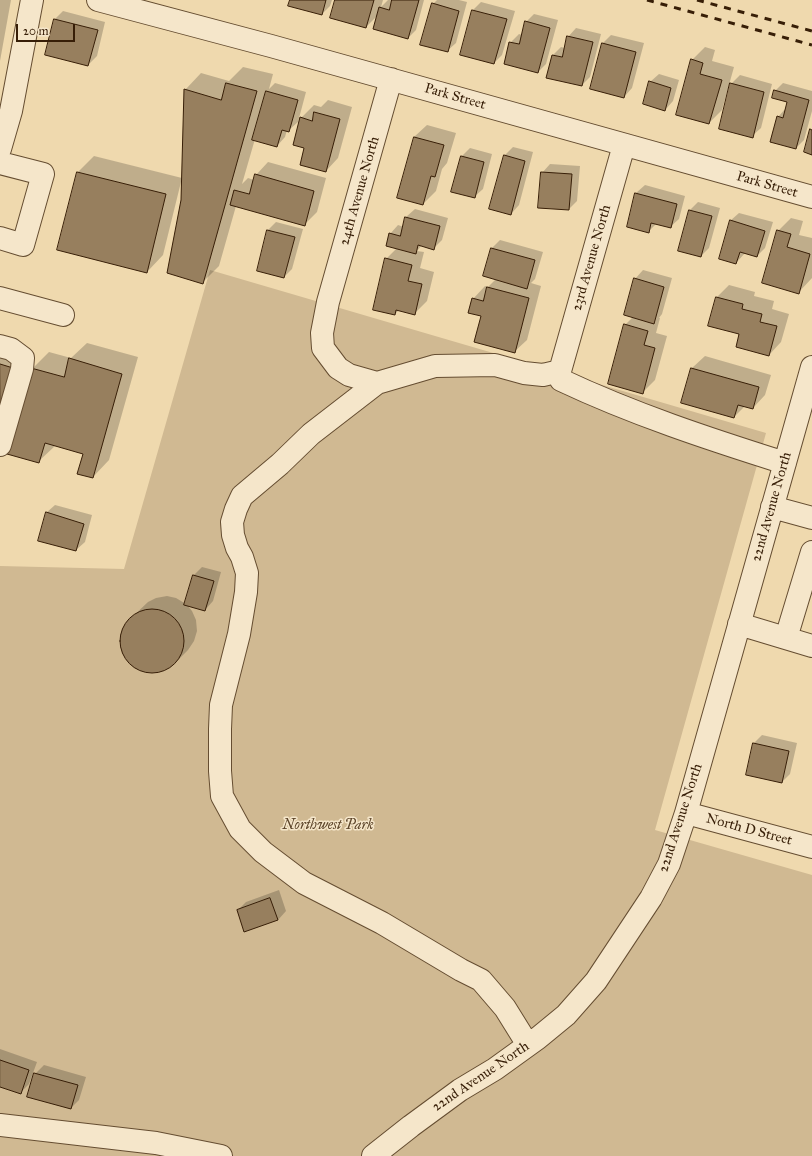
<!DOCTYPE html>
<html>
<head>
<meta charset="utf-8">
<style>
  body { margin:0 }
  #map { position:relative; width:812px; height:1156px; overflow:hidden; background:#efd9ae; font-family:"IM FELL Great Primer",serif }
  canvas { display:block }
  .scale { position:absolute; left:16px; top:24px; width:59px; height:18px; box-sizing:border-box; border:2px solid #371e07; border-top:0; padding-left:5px; font-size:12px; line-height:14px; white-space:nowrap; color:#371e07; -webkit-text-stroke:3px #f5e6ca; paint-order:stroke }
</style>
</head>
<body>
<div id="map">
<canvas width="812" height="1156"></canvas>
<div class="scale">20 m</div>
</div>
<script>
const ctx = document.querySelector('canvas').getContext('2d');
ctx.lineJoin = 'round';
function paint(path, color) {
  ctx.fillStyle = color;
  ctx.fill(path, 'evenodd');
}
function strokePath(path, color, width, dash) {
  ctx.strokeStyle = color;
  ctx.lineWidth = width;
  ctx.lineCap = dash ? 'butt' : 'round';
  ctx.setLineDash(dash || []);
  ctx.stroke(path);
}
function write(font, color, halo, rows, align = 'center') {
  ctx.font = font + ' "IM FELL Great Primer",serif';
  ctx.lineWidth = 3;
  ctx.setLineDash([]);
  ctx.textBaseline = 'middle';
  ctx.strokeStyle = halo;
  ctx.fillStyle = color;
  for (const [text, x, y, turn = 0] of rows) {
    ctx.save();
    ctx.translate(x, y);
    ctx.rotate((+turn || 0) * Math.PI / 180);
    ctx.textAlign = isNaN(turn) ? turn : align;
    if (halo) ctx.strokeText(text, 0, 0);
    ctx.fillText(text, 0, 0);
    ctx.restore();
  }
}
paint(new Path2D(`
  M210 270 766 433 655 830 812 875V1156H0V566L124 569Z`), '#d0b992');
paint(new Path2D(`
  M0 0H11L0 61Z
  M291 0H332L330 6 322 14Z
  M337 0H383L381 7 388 0H424L416 30 408 38 378 15 366 27Z
  M437 0H459L467 2 456 43 447 51 433 4Z
  M481 2 515 11 502 55 494 63 473 10Z
  M63 11 105 22 97 56 88 65 55 19Z
  M534 14 558 20 546 64 538 72 510 43 519 34 522 35 526 22Z
  M576 28 601 34 590 77 582 85 553 55 561 47 565 48 568 37Z
  M611 35 644 43 632 88 624 97 591 88 603 43Z
  M705 47 715 50 712 61 734 67 722 110 709 123 692 60Z
  M243 67 273 74 269 89 275 83 306 92 298 122 289 130H287L285 137 277 146 255 139 242 184 248 178 254 180 256 175 268 162 326 178 317 212 304 225 236 206 219 266 203 282 182 200 181 182 163 255 147 272 78 172 94 156 182 178 185 90 201 73 229 81Z
  M659 74 679 80 673 101 665 110 650 82Z
  M740 75 772 84 761 128 752 136 731 86H729Z
  M783 83 812 91V111L804 140 796 148 778 117 786 108 788 101 775 91Z
  M328 100 352 107 338 158 326 171 306 148 301 118 314 105 321 107Z
  M427 125 456 133 447 163 442 169 436 191 423 204 414 137Z
  M513 147 533 152 519 205 511 214 505 155Z
  M470 148 492 154 483 189 474 197 462 156Z
  M550 164 580 166 577 201 569 209 542 173Z
  M645 185 685 196 679 219 670 227 657 223 648 232 628 226 636 193Z
  M698 202 720 208 709 248 701 256 690 210Z
  M415 209 448 218 442 240 434 248 422 245 417 251 424 252 420 268 434 272 427 301 414 314 399 310 395 314 386 259 397 248 390 234 398 225 404 227 406 217Z
  M739 213 773 222 765 248 757 256 745 253 736 263 730 221Z
  M791 218 803 221 799 235 812 238V278L799 292 778 231Z
  M276 222 303 229 292 269 284 277 268 230Z
  M500 240 543 252 535 279 531 283 541 286 527 340 514 352 482 315 473 299 485 286 488 287 496 279 484 276 492 248Z
  M643 270 672 278 662 314 659 318H660L656 333 667 336 655 380 642 393 625 325 633 317 635 279Z
  M729 285 755 292 754 296 774 301 772 309 789 314 781 342 769 355 740 333 717 297Z
  M0 343 29 352 0 453Z
  M87 343 138 357 109 460 93 477 84 453 56 445 39 461 32 369 49 352 71 358Z
  M705 356 771 375 765 395 753 408 745 406 734 417 682 402 692 368Z
  M55 505 92 515 85 542 76 550 46 513Z
  M202 567 221 572 213 601 205 610 187 605 192 611 196 620 197 631 194 641 188 650 175 663 166 669 156 672H145L135 667 128 660 123 651 121 641 123 632 127 622 148 602 156 598 167 596 176 598 186 604 194 575Z
  M762 735 797 743 790 774 782 782 754 743Z
  M279 890 286 911 278 920 238 910 246 902Z
  M0 1049 37 1062 29 1084 20 1093 0 1086Z
  M44 1065 86 1077 79 1100 71 1108 35 1074Z`), '#0003');
const building = new Path2D(`
  M290 0H326L322 15 288 6Z
  M335 0H374L366 28 330 18Z
  M392 0H419L408 39 373 29 379 7 389 10Z
  M432 3 459 11 448 52 420 45Z
  M472 10 507 19 494 64 460 55Z
  M54 19 98 30 88 66 45 55Z
  M525 21 550 28 538 73 504 64 509 42 519 44Z
  M567 36 593 42 582 86 546 78 552 55 562 57Z
  M602 43 636 52 624 98 590 89Z
  M691 59 703 63 700 74 722 80 709 124 676 115Z
  M649 81 671 88 665 111 643 104Z
  M226 83 257 91 203 284 167 273 181 200 184 89 221 100Z
  M730 83 764 92 753 138 719 129Z
  M774 90 809 100 796 149 770 142 777 116 783 118 787 102 772 98Z
  M266 91 298 100 289 132 282 130 277 147 252 140Z
  M314 112 340 119 326 172 300 165 304 148 293 145 300 117 312 121Z
  M810 129 812 130V155L804 152Z
  M414 137 444 145 435 177 431 176 423 205 397 198Z
  M504 155 525 161 511 215 489 209Z
  M461 156 484 162 475 198 451 192Z
  M77 172 166 194 147 273 57 250Z
  M541 172 572 174 569 210 538 208Z
  M255 174 314 191 305 226 230 205 234 190 249 194Z
  M635 193 677 204 671 228 651 223 649 233 627 227Z
  M689 210 712 216 701 257 678 251Z
  M405 217 440 226 434 250 418 245 416 254 386 246 389 233 400 236Z
  M730 220 765 231 757 257 740 252 736 264 719 259Z
  M267 230 295 237 284 278 257 271Z
  M777 230 791 234 787 247 810 254 799 294 762 283Z
  M491 248 535 260 527 289 483 276Z
  M385 258 412 265 408 281 422 284 415 315 396 310 395 315 373 310Z
  M634 278 664 287 654 324 624 315Z
  M487 287 529 298 515 353 474 342 481 316 468 313 472 298 483 301Z
  M716 297 743 304 742 309 762 314 760 322 777 326 769 356 736 347 739 334 708 326Z
  M624 324 648 331 644 345 655 348 643 394 608 384Z
  M69 358 122 374 93 478 77 474 83 454 45 443 39 463 7 454 31 368 64 377Z
  M0 364 13 368 0 413Z
  M691 368 759 387 753 409 738 405 734 418 681 403Z
  M46 512 84 524 76 551 38 541Z
  M193 575 214 581 205 611 184 605Z
  M120 641a32 32 0 1 1 64 0a32 32 0 1 1-64 0Z
  M753 743 789 751 782 783 746 775Z
  M270 898 278 920 244 932 237 910Z
  M0 1060 29 1070 21 1094 0 1087Z
  M34 1073 78 1085 71 1109 27 1097Z`);
paint(building, '#977f5e');
strokePath(building, '#371e07', 1);
const minor = new Path2D(`
  M98 0 271 46 812 197
  M391 79 328 302 322 333 323 348 338 368 349 375 377 383 435 366 495 365 524 373 543 375 560 371
  M624 145 560 371 561 380C633 414 709 439 785 463
  M0 149 11 111 32 0
  M0 163 43 174 23 245 0 238
  M0 298 63 315
  M0 346 11 349 23 358 22 369 0 445
  M377 383 311 434 280 464 242 496 236 509 232 522 233 535 237 548 242 557 247 573 246 592 239 634 221 705 220 729V771L222 796 240 829 263 852 304 883 382 923 461 970 481 980 505 1008 528 1045
  M772 507 812 518
  M739 624 812 646
  M786 638 812 552
  M686 813 812 847
  M0 1125 156 1143 221 1156
  M373 1156 411 1126 460 1090 495 1069 538 1038 566 1015 596 981 651 898 669 864 686 813 812 367`);
strokePath(minor, '#654d31', 24);
strokePath(minor, '#f5e6ca', 22);
strokePath(new Path2D(`
  M647 0 812 45
  M697 0 812 31`), '#371e07', 3, [7, 7]);
write('14px', '#371e07', '#f5e6ca', [
  ["Park Street",455,97,16],
  ["Park Street",767,185,16],
  ["24th Avenue North",360,191,-74],
  ["23rd Avenue North",592,258,-74],
  ["22nd Avenue North",772,507,-74],
  ["22nd Avenue North",681,818,-72],
  ["North D Street",749,830,15],
  ["22nd Avenue North",481,1077,-34]
]);
write('italic 14px', '#5d452a', '#f5e6ca', [
  ["Northwest Park",328,826]
]);
</script>
</body>
</html>
